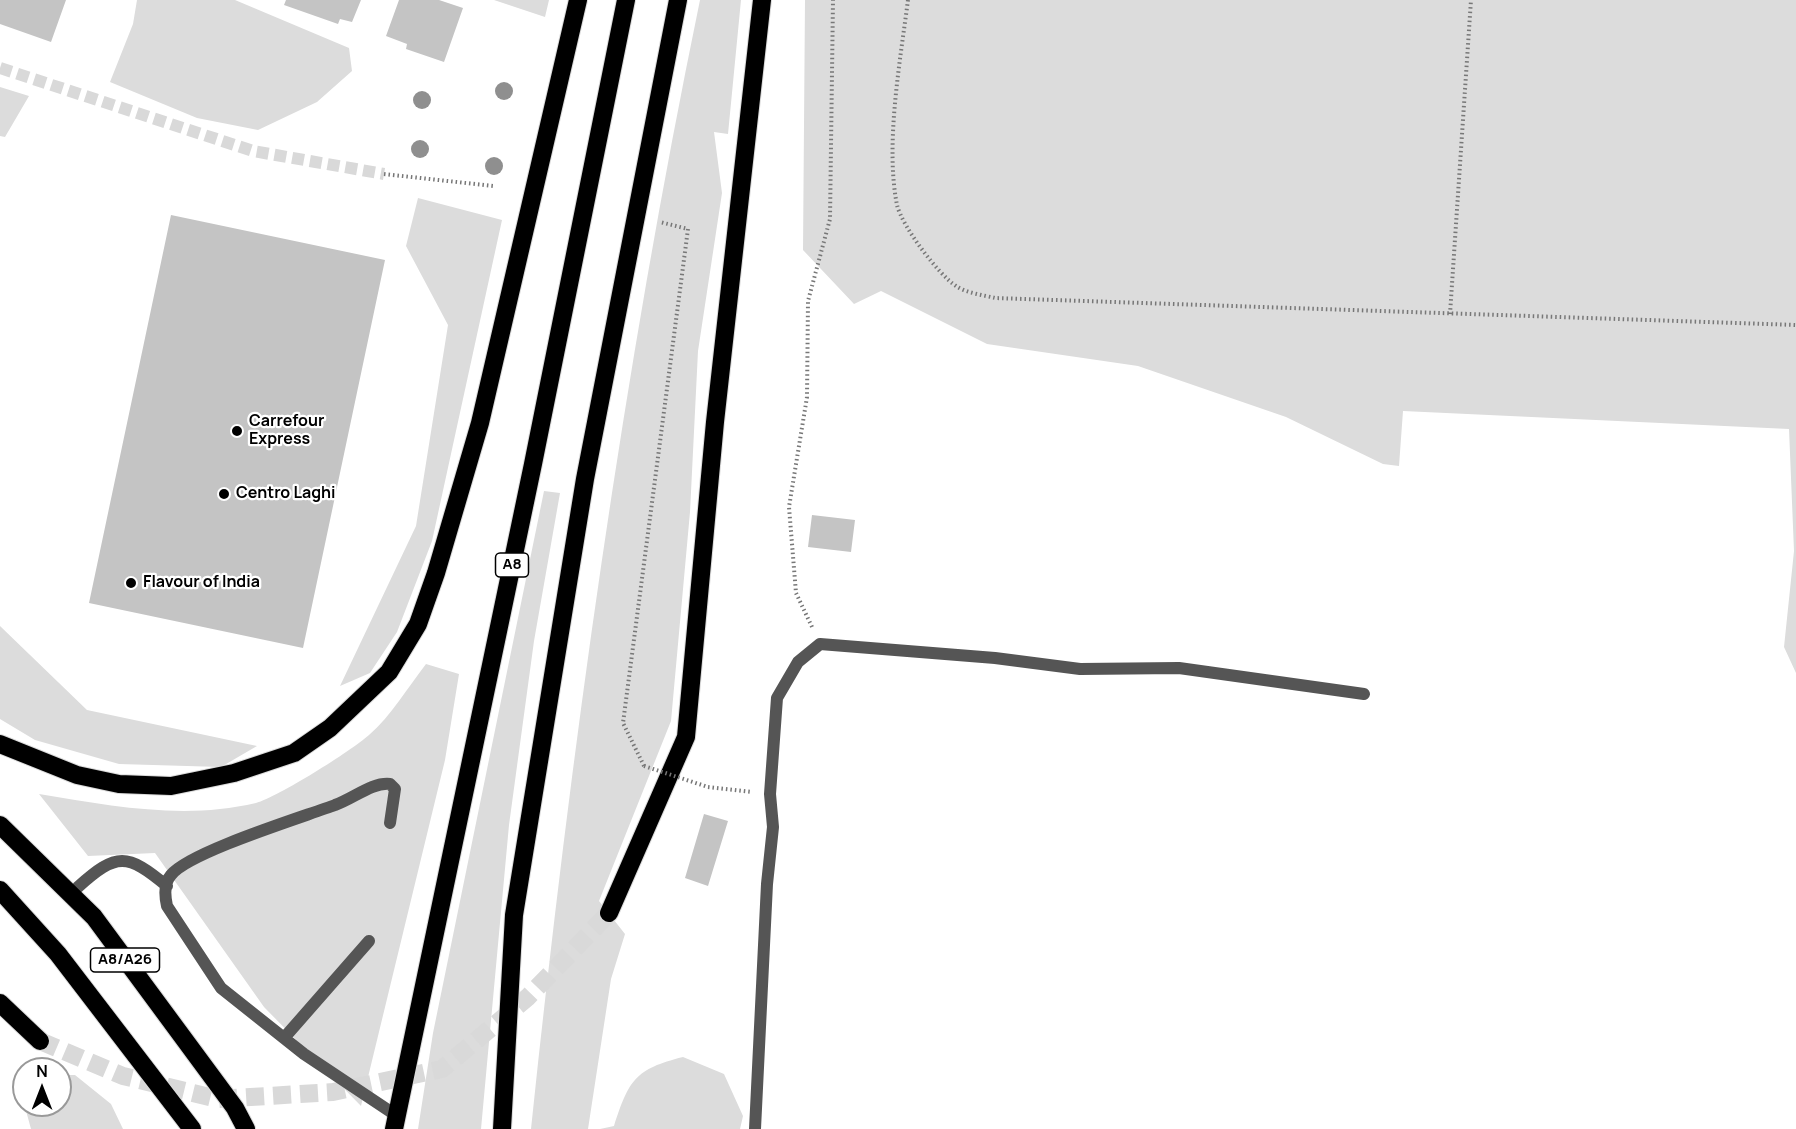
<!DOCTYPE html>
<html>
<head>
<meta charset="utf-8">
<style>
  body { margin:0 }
  #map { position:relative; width:1796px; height:1129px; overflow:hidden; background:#fff; font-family:Manrope,sans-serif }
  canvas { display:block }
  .north { position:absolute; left:12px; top:1057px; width:60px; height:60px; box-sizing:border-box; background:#fff; border:2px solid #999; border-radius:50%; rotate:0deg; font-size:16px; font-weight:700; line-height:24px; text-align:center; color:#000 }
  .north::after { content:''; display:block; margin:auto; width:21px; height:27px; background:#000; clip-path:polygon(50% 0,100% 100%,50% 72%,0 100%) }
</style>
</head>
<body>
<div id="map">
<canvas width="1796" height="1129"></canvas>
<div class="north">N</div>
</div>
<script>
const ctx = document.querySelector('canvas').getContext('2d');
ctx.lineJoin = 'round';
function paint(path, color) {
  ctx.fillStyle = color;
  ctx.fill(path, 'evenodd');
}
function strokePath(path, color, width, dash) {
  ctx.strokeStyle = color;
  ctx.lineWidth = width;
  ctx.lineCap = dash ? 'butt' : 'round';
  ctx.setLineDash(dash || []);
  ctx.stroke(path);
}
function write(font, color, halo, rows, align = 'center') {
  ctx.font = font + ' Manrope,sans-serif';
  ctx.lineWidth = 4.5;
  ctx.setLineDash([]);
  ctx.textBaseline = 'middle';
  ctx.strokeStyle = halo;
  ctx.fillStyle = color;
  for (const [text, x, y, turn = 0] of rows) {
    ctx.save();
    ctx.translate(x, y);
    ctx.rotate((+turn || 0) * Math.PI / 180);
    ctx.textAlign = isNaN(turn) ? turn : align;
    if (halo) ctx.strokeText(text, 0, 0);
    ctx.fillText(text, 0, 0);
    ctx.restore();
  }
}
paint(new Path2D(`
  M137 0H235L349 48 352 71 317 102 258 130 197 118 110 82 133 24Z
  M494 0H549L545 17Z
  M700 0H741L728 134 714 132 722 193 698 351 690 512 671 721 599 901 625 934 611 979 588 1129H531C571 751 623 373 700 0Z
  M805 0H1796V673L1784 647 1794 551 1789 429 1403 411 1399 466 1383 464 1286 417 1138 366 987 344 881 291 854 304 803 250Z
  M0 87 29 96 5 137 0 136Z
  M418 198 502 220 432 541 397 632 370 673 340 686 416 526 448 325 406 246Z
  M544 491 560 493 534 641 509 825 481 1129H418L433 1033Z
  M0 626 87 710 257 746 221 767 119 764 35 740 0 719Z
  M426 664 459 674 445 760 361 1106 264 1007 155 853 88 856 39 794C111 806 184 820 256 803 278 797 351 751 369 735 391 716 408 687 426 664Z
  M683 1057 724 1074 743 1116 740 1129H600L614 1126C629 1080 635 1069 683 1057Z
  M60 1075H75L111 1104 123 1129H31L25 1107 60 1105Z`), '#dcdcdc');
paint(new Path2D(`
  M0 0H66L51 42 0 24Z
  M286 0H361L352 22 340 19 338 24 284 5Z
  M399 0H439L463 8 444 62 406 49 407 44 386 36Z
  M171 215 385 260 303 648 89 603Z
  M812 515 855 520 851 552 808 547Z
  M704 814 728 821 708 886 685 878Z`), '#c4c4c4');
strokePath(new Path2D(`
  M0 68 253 151 384 174`), '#d9d9d9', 12, [12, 6]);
strokePath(new Path2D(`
  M40 1041 123 1076 218 1099 333 1092 442 1069 528 997 609 913`), '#d9d9d9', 18, [18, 9]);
const highway = new Path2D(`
  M0 744 77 775 119 784 171 786 234 773 294 753 330 728 389 672 418 624 436 573 480 423 578 0
  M0 825 94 917 235 1108 246 1129
  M0 890 58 954 192 1129
  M609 913 686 737 715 422 762 0
  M0 1003 40 1041
  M394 1129 533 464 626 0
  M502 1129 514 915 585 479 678 0`);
strokePath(highway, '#dbdbdb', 20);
strokePath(new Path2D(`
  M908 0C900 62 885 145 897 205 902 226 938 274 956 286 966 293 983 295 995 298L1796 325
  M384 174 493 186
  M1450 314 1471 0
  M812 627 796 593 789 507 807 397 808 301 830 219 833 0
  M644 766 623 723 688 229 660 222
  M708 787 752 792`), '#777', 4, [1.5, 3]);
strokePath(new Path2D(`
  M390 823 395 789 390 784C372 782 353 799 335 805 303 817 189 852 171 875 164 883 165 897 167 906L221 988 304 1054 397 1116
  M78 887C117 852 127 853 167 886
  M284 1038 369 941
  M755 1129 767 884 773 827 770 794 777 698 798 662 820 644 995 658 1080 669 1179 668 1364 694`), '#555', 12);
strokePath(highway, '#000', 18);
strokePath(new Path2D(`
  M644 766 708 787`), '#777', 4, [1.5, 3]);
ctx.fillStyle = '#8f8f8f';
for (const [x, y] of [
  [504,91],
  [422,100],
  [420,149],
  [494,166]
]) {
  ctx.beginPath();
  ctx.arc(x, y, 9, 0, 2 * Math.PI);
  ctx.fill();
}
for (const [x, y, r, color] of [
  [237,431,6,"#000"],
  [224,494,6,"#000"],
  [131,583,6,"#000"]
]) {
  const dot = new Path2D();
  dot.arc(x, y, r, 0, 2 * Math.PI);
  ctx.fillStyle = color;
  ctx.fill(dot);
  strokePath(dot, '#fff', 2);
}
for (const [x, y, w] of [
  [512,565,33],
  [125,960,69]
]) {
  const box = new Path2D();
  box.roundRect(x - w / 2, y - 12, w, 24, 4.5);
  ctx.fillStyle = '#fff';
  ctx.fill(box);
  strokePath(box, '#000', 1.5);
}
write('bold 15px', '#000', null, [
  ["A8",512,565],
  ["A8/A26",125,960]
]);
write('bold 16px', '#000', '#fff', [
  ["Carrefour",249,422],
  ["Express",249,440],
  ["Centro Laghi",236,494],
  ["Flavour of India",143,583]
], 'left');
</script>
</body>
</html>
